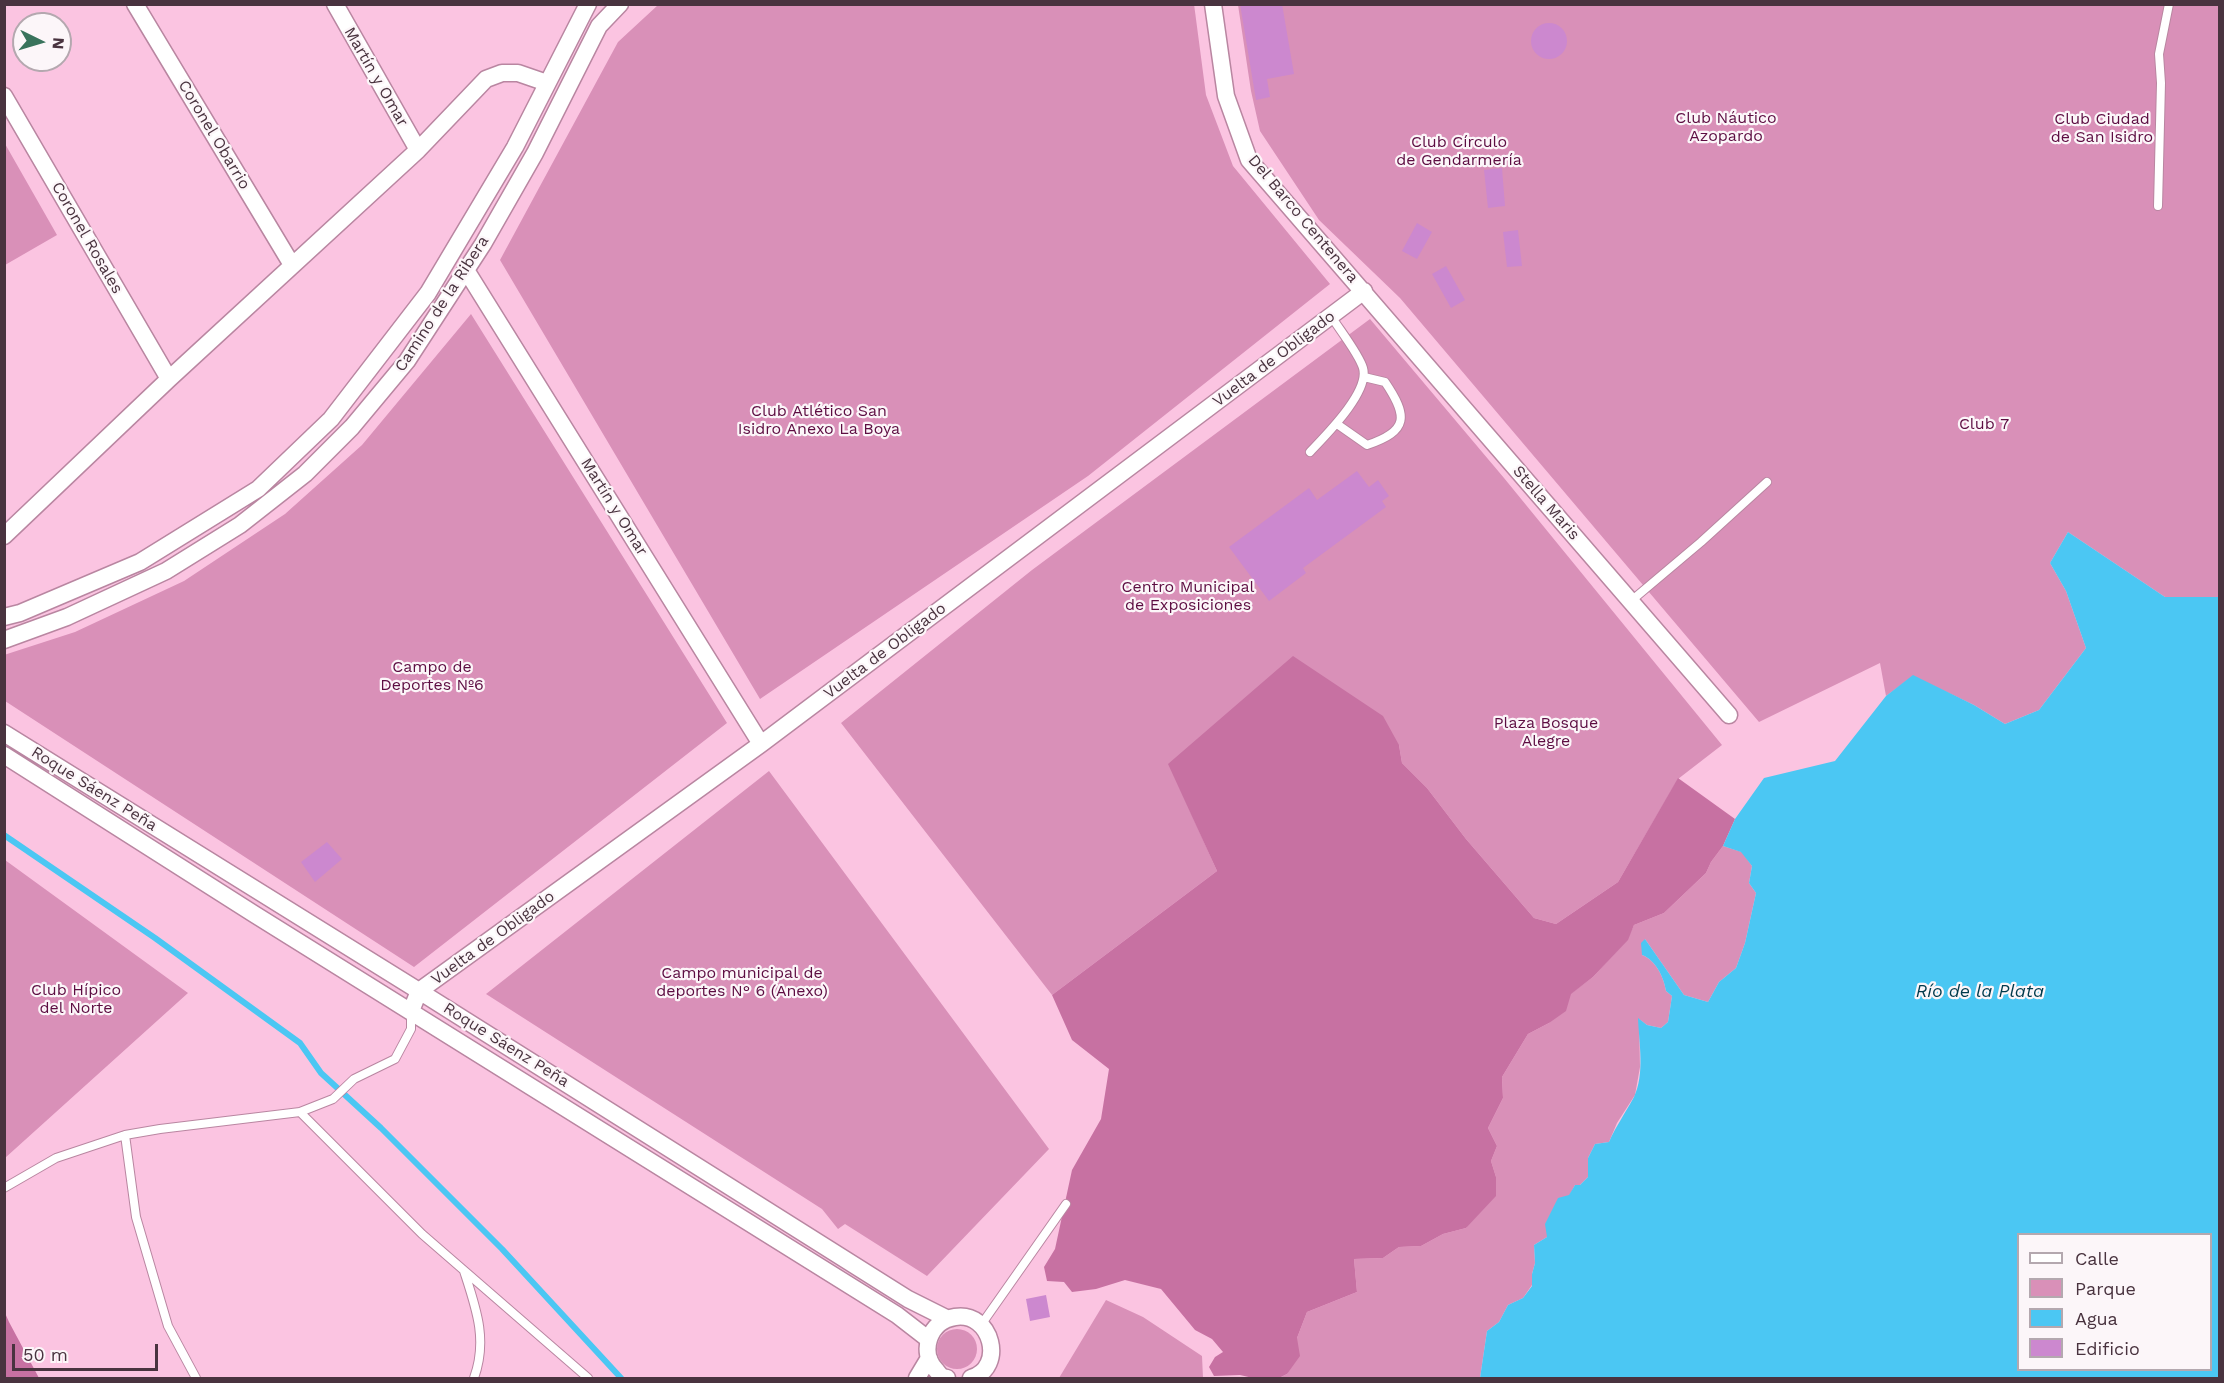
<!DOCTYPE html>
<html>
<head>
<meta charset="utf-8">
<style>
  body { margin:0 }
  #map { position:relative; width:2224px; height:1383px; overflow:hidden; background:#fbc4e1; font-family:"Work Sans",sans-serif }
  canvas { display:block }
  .frame { position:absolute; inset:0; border:6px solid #49333f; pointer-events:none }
  .legend { position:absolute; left:2017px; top:1233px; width:195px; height:138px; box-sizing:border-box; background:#fcf6f9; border:2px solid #b4a8af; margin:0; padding:8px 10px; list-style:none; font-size:18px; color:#49333f }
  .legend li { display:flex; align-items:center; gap:12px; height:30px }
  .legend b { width:30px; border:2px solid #b4a8af }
  .north { position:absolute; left:12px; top:12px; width:60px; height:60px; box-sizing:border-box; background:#fcf6f9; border:2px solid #b4a8af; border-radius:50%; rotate:95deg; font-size:16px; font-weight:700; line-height:24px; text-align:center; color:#49333f }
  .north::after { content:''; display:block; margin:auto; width:21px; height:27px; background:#39735c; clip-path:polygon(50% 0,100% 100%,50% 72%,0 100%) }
  .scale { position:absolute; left:12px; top:1344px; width:146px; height:27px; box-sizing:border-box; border:3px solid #49333f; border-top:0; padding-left:8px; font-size:18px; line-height:21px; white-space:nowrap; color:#49333f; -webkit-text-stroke:4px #fcf6f9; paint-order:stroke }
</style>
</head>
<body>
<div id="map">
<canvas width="2224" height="1383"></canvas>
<div class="frame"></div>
<ul class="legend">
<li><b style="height:8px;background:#fff"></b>Calle</li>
<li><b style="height:16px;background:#d990b8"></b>Parque</li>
<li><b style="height:16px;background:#4bc7f3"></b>Agua</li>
<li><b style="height:16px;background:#cc88cf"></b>Edificio</li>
</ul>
<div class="north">N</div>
<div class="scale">50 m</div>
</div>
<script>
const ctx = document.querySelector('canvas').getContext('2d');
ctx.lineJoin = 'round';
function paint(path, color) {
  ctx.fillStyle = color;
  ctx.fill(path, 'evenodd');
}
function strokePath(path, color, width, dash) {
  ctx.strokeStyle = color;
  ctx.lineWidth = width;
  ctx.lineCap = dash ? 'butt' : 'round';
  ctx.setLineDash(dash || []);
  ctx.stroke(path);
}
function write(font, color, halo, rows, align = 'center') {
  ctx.font = font + ' "Work Sans",sans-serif';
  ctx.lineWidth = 4.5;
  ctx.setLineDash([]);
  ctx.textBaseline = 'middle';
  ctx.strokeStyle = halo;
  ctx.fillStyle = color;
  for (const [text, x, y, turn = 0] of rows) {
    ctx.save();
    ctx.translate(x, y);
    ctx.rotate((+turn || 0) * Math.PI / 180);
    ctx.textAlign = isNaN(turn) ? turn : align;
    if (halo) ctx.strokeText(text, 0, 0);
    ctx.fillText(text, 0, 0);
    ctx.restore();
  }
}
paint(new Path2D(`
  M1194 4 1206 95 1233 166 1330 284 1088 476 760 699 500 260 618 42 658 5Z
  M1238 5H2219V597H2165L2068 532 2050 563 2066 591 2086 648 2039 710 2005 724 1974 705 1913 676 1886 696 1880 663 1759 722 1400 298 1319 220 1260 131 1251 91Z
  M4 142 57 235 5 265H4Z
  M471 314 727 723 414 967 5 701 4 655 75 632 184 581 285 514 362 445Z
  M1370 319 1504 478 1722 745 1678 779 1618 882 1556 924 1534 918 1466 839 1427 788 1402 763 1399 745 1169 764 1217 871 1052 995 841 723 1032 570Z
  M769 771 1049 1149 927 1276 845 1224 838 1229 822 1209 486 994Z
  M1723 846 1742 852 1752 866 1749 883 1756 893 1745 943 1736 968 1719 982 1708 1002 1684 995 1645 939 1642 955C1656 960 1664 978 1666 991L1672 996 1668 1022 1661 1028 1647 1025 1639 1019 1640 1067 1635 1095 1617 1123 1609 1142 1595 1144 1588 1158V1177L1580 1185H1575L1547 1237 1534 1245 1535 1263 1532 1274V1285L1523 1298 1508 1305 1499 1322 1487 1331 1480 1378H1279L1287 1374 1297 1338 1307 1312 1357 1292 1354 1259 1383 1258 1399 1247 1421 1246 1443 1234 1466 1228 1496 1177 1491 1161 1497 1146 1488 1128 1503 1098 1502 1077 1528 1034 1549 1023 1570 994 1593 977 1627 940 1634 925 1664 913 1706 873 1711 862Z
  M5 860 188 993 5 1158Z
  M1106 1300 1143 1317 1202 1356 1203 1378H1059Z
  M937 1349a20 20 0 1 1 40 0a20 20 0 1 1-40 0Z`), '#d990b8');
paint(new Path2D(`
  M1293 656 1383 716 1399 745 1402 763 1427 788 1466 839 1534 918 1556 924 1618 882 1678 778 1735 819 1723 846 1711 862 1706 873 1664 913 1634 925 1628 940 1593 977 1571 994 1566 1011 1549 1023 1528 1034 1502 1077 1503 1098 1488 1128 1497 1146 1491 1161 1496 1177V1196L1466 1228 1443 1234 1421 1246 1399 1247 1383 1258 1354 1259 1357 1292 1307 1312 1297 1338 1300 1356 1287 1374 1279 1378H1253L1240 1375 1214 1376 1209 1367 1215 1357 1223 1352 1212 1339 1195 1330 1161 1289 1125 1280 1096 1289 1072 1292 1064 1282 1047 1281 1044 1267 1055 1249 1072 1170 1101 1119 1109 1069 1072 1040 1052 995 1217 871 1168 764Z
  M5 1313 9 1322 39 1378H5Z`), '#c771a2');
paint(new Path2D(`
  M2068 532 2165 597H2219V1378H1480L1487 1331 1499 1322 1508 1305 1523 1298 1532 1286V1274L1535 1263 1534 1245 1547 1237 1545 1224 1558 1198 1569 1195 1575 1185H1580L1588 1177V1158L1595 1144 1609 1142C1616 1126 1626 1112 1634 1097 1645 1074 1639 1043 1638 1018L1647 1025 1661 1028 1668 1022 1672 996 1666 991C1664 978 1656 960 1642 955L1641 943 1645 939 1684 995 1708 1002 1719 982 1736 968 1745 943 1756 893 1749 883 1752 866 1741 852 1723 846 1735 819 1764 778 1835 761 1886 696 1913 675 1974 705 2005 724 2039 710 2086 648 2066 591 2050 563ZM2018 1234H2210V1370H2018Z`), '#4bc7f3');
strokePath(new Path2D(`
  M4 835 155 938 300 1043 321 1073 381 1128 502 1249 621 1378`), '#4bc7f3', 6);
paint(new Path2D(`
  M1240 4H1282L1294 74 1267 79 1270 97 1256 100Z
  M1531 41a18 18 0 1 1 36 0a18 18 0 1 1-36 0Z
  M1502 168 1505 206 1488 208 1484 170Z
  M1417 223 1432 232 1417 259 1402 251Z
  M1518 230 1522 266 1507 267 1503 232Z
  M1446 266 1465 300 1451 308 1432 274Z
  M1357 471 1369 487 1378 480 1389 496 1382 501 1386 507 1303 568 1306 573 1269 601 1229 547 1309 488 1317 500Z
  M327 842 342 859 315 882 301 862Z
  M1046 1295 1050 1317 1030 1321 1026 1299Z`), '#cc88cf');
const service = new Path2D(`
  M2158 206 2161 83 2159 54 2169 4
  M1337 424 1367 445C1409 431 1408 416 1385 382L1364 377
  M1310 452C1325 436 1370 392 1363 368 1359 354 1339 329 1331 316
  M1631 601 1701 542 1767 482
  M300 1112 422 1234 588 1378
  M125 1135 136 1217 168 1326 196 1378
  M4 1188 56 1158 125 1135 160 1129 300 1112 333 1099 354 1079 395 1059 411 1029V1011
  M464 1271C476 1308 488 1340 474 1378
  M981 1325 1066 1204`);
const minor = new Path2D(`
  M135 4 292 265
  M335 4 418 150
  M1213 4 1226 96 1249 160 1729 715
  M4 96 169 379
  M466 270 761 744
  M4 536 169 379 418 150 486 79 502 73H518L547 83
  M4 617 20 613 140 562 258 489 331 419 428 293 515 147 588 4
  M4 640 67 617 166 571 240 525 305 474 352 427 407 361 483 244 535 153 599 26 620 4
  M4 733 419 991 908 1299 948 1319
  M4 755 254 914 897 1315 928 1339
  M411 1011 419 991 761 744 1364 291
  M917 1378 929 1358
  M947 1378C941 1377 940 1375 936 1370 919 1352 929 1321 955 1317 992 1311 1006 1368 971 1378`);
strokePath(service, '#b986a1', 10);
strokePath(minor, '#b986a1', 19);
strokePath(service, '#fff', 8);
strokePath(minor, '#fff', 16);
write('16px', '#49333f', '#fcf6f9', [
  ["Martín y Omar",376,77,60],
  ["Coronel Obarrio",214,135,59],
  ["Del Barco Centenera",1303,219,50],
  ["Coronel Rosales",87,238,60],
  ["Camino de la Ribera",442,304,-57],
  ["Vuelta de Obligado",1274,359,-37],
  ["Stella Maris",1546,503,49],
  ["Martín y Omar",614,507,58],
  ["Vuelta de Obligado",885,651,-37],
  ["Roque Sáenz Peña",94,789,32],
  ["Vuelta de Obligado",493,938,-36],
  ["Roque Sáenz Peña",506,1045,32]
]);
write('16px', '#5d0d42', '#fcf6f9', [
  ["Club Náutico",1726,118],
  ["Azopardo",1726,136],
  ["Club Ciudad",2102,119],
  ["de San Isidro",2102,137],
  ["Club Círculo",1459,142],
  ["de Gendarmería",1459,160],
  ["Club Atlético San",819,411],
  ["Isidro Anexo La Boya",819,429],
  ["Club 7",1984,424],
  ["Centro Municipal",1188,587],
  ["de Exposiciones",1188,605],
  ["Campo de",432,667],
  ["Deportes Nº6",432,685],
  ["Plaza Bosque",1546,723],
  ["Alegre",1546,741],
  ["Campo municipal de",742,973],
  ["deportes N° 6 (Anexo)",742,991],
  ["Club Hípico",76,990],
  ["del Norte",76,1008]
]);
write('italic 18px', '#003a4c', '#fcf6f9', [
  ["Río de la Plata",1980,992]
]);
</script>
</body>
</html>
